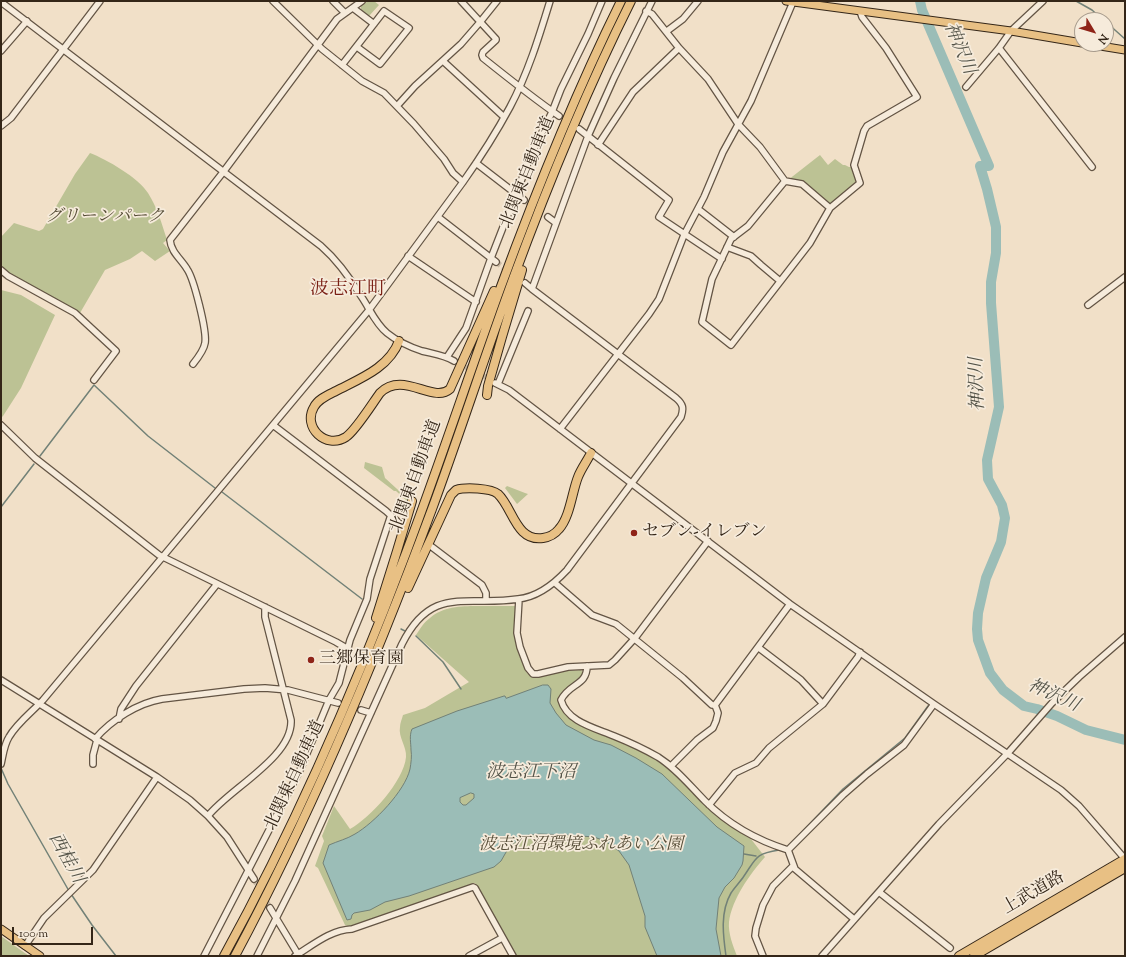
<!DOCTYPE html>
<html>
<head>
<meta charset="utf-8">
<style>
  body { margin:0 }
  #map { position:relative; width:1126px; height:957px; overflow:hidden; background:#f1e0c8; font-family:"Sorts Mill Goudy",serif }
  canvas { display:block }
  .frame { position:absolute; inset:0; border:2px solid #342618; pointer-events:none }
  .north { position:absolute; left:1074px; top:12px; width:40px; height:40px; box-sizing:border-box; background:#f6ebdb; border:1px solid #a89c8d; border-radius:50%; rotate:128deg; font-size:11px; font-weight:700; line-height:16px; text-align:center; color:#342618 }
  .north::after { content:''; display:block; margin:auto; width:14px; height:18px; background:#8f2418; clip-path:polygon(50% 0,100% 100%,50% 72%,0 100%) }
  .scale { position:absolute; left:12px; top:927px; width:81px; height:18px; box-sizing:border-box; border:2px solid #342618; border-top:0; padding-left:5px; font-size:12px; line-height:14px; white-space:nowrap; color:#342618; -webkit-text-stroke:3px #f6ebdb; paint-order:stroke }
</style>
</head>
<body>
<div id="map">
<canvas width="1126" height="957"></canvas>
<div class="frame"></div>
<div class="north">N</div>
<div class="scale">100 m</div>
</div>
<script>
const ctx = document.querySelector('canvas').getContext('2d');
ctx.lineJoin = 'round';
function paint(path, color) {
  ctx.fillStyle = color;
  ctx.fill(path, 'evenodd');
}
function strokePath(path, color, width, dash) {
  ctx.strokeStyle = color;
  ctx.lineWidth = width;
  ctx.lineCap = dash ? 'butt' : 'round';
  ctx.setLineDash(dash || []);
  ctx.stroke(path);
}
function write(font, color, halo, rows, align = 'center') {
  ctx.font = font + ' "Sorts Mill Goudy","Noto Serif JP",serif';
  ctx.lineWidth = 3.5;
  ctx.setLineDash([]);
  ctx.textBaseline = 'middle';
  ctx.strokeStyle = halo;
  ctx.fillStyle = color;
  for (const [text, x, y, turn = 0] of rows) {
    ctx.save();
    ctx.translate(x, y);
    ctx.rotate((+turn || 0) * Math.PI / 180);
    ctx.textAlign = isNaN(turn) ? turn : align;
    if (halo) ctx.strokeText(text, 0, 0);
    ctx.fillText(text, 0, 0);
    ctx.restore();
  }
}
paint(new Path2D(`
  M368 1H374L379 5 369 16 361 10V6Z
  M90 153C106 159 139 178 148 193 157 207 162 224 167 240L163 243 170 251 155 261 142 251 130 259 105 270 80 313 10 273 3 268 1 263V237L14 223 39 231 43 229 75 174Z
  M820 155 828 165 835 159 843 165H845L849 167H851L859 182 830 206 801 182 788 180Z
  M1 290 21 295 55 315 21 388 3 416 1 418Z
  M365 462 382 467 385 478 408 499 407 501 396 491H394L364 468Z
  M507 486 525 493 528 494 517 504 505 488Z
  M484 606H517L515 637 519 655 527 673 531 676 537 677 563 671 581 670 584 673C575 683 563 687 558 700L560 706 566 713 651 757 665 766 729 825 751 839 765 857C750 874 732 899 729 922 728 933 733 946 737 956H516L475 883 350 927 345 925 318 868 315 866 324 841 322 836 334 806 350 829C370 818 404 781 406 757 407 747 398 737 400 727 400 723 402 719 403 715L425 708 469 682 416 635C420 629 424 622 430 618 444 605 467 606 484 606Z
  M1 936 29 956H1Z`), '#bcc294');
const water = new Path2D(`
  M543 685H548L551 689 550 703 556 713 566 725 594 740 611 745 636 758 662 774 717 827 744 846 743 861 742 865 734 878 725 887 719 898 716 929 721 956H657L645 927V916L629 865 619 851 605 841 594 837 568 835 540 834 529 835 522 837 509 847 501 861 494 867 409 896 385 902 370 910 354 913 352 915 351 919 347 920 323 863 329 845C338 841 347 839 355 834 374 823 405 791 410 769 411 763 412 756 411 750 411 743 409 736 412 729L457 711 504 696H505L506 698ZM471 793 474 794V798L466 805H463L460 802V798Z`);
paint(water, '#9bbdb7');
strokePath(water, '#728177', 1);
strokePath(new Path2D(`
  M1076 1 1092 10 1103 20
  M1106 22 1125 39
  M40 456 94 385 148 436 215 488
  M222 492 362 599
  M1 507 34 464
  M401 629 405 631
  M416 636 443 662 461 689
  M1 768 8 784 69 891
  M800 834 843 789 905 738 928 706
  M744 854 756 856
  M71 894 92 925 116 956
  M726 956C723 935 720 912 731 893 735 887 740 882 744 876 757 857 755 854 779 850`), '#728177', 1.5);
strokePath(new Path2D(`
  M920 1 922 10 989 166H980L987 189 996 227V253L991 282V303L999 407 987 460 988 479 1002 505 1005 518 1001 542 986 578 978 613 977 629 978 640 990 673 1003 690 1024 706 1037 709 1057 716 1086 730 1125 740`), '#9bbdb7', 10);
strokePath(new Path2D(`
  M524 200 548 217
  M496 262 508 271
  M458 363 493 381
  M254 879 270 908`), '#cbbba5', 5.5, [5.5, 3]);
const minor = new Path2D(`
  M273 1 322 49 362 81 384 93 414 124 444 159 453 173 463 182
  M333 1 345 13
  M461 1 496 39V40L483 52 482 55 483 58C508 78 533 98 559 116
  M1 2 321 246C337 260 350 278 361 296 370 309 375 323 387 333 398 342 410 347 422 351 434 354 444 355 454 361
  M353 8 374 24
  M646 11 652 14 679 48 708 79 738 124 760 147 785 181 802 184 830 208
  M667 31 683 19 698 1
  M999 48 1092 167
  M1 51 27 21
  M443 61 504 117
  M342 65 384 11 409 28 380 64 357 47
  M966 87 999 48 1011 31 1043 1
  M397 106 415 86 461 44 481 21 497 1
  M1 126 11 118 100 1
  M579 129 669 200 659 217 722 259
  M598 145 633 92 679 48
  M476 163 524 200
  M785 181 748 226 731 239 712 279 702 322 731 345 810 243 830 208 860 183 854 165 864 131 867 126 917 97 886 48 862 17 860 11
  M698 209 734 237
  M438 217 496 262
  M548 217 556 223
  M727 247 751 256 761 265 780 281
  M408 256 476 302
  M1 270 8 276 75 313 116 351 94 380
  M525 283 532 289
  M1088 305 1125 277
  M447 357 466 328 491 258 532 153 552 112 561 89 588 34 602 1
  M193 364C197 359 204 350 205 343 207 331 194 279 187 269 181 259 171 252 170 240L224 171 337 19 362 1
  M495 383 509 390 790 604 934 704 1061 790 1079 806 1125 859
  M498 384 528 311
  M1 425 35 458 159 555 336 642 348 649
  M273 425 386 511 399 523
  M560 429 649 314 659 299 684 235 704 197 723 152 751 101 793 2
  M432 547 482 585 486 593V601
  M555 583 592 615 616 624 683 678 712 705H715L790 604
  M519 599 517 633 520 647 528 668 533 674H538L568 667 609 665 615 660 635 638 708 541
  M759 648 801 680 823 704
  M587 666C587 686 569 683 561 700 567 722 595 728 614 736 629 742 644 749 658 757 677 769 690 786 705 801 729 825 756 840 788 850
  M1 680 157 777 190 800 208 816 227 837 254 879
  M361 710 371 713
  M119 719 121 709 136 686 217 584
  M95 739C111 720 138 703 162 699L244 689 265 688 288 690 338 703
  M1 764C3 755 4 745 9 737 17 723 32 712 43 700L369 310 463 182C480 158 496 133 510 107 528 73 539 37 550 1
  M93 764V755L97 740
  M671 766 697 740 713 728 716 721 718 713 715 705
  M709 805 735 773 756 763 769 748 823 704 858 657 860 652
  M208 816C229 789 293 757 291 720L265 617V607
  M788 850 843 795 867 774 904 745 934 704
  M788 850 795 869 854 919
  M879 892 950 948
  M270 908 299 956
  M25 946 44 918 93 870 157 777
  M204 956 300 770 329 700 339 683 350 640 367 599 370 579 391 515
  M257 956 295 881 402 644C432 584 467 607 518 599 538 597 554 584 567 570L681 417C684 408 683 404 676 398L532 289 588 136 614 78 652 1
  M295 956C313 945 330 930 352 929L473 887 475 888 513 956
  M469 956 502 938
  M763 956 755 936 756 928 763 905 773 886 793 866
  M822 956 939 824 1008 753 1052 703 1079 677 1125 637`);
const major = new Path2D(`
  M786 1 1011 31 1082 43
  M1088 44 1125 50
  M1 929 40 956`);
const highway = new Path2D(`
  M399 341C389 368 359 379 336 391 328 395 318 399 314 407 302 427 326 450 346 437 356 430 372 404 380 393 403 370 433 404 450 389L494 291
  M487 395 488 386 502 337 522 270
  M408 588 451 495 456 490C465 487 491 488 498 494 513 508 516 542 543 538 550 537 555 534 559 529 570 517 572 492 578 477 581 469 587 461 591 453
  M376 618 397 551 412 501
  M224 956C295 827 354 691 406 553 439 466 468 377 500 289 536 191 575 94 621 1
  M235 956C312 812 375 662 432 509 460 433 485 355 513 279 548 184 586 91 631 1
  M959 956 1125 859
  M974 956 1125 868`);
strokePath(minor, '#635444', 8);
strokePath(major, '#342618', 9);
strokePath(highway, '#342618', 10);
strokePath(minor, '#f6ebdb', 5.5);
strokePath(major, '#e8c084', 7);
strokePath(highway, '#e8c084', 8);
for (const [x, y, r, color] of [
  [634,533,4,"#8f2418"],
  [311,660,4,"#8f2418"]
]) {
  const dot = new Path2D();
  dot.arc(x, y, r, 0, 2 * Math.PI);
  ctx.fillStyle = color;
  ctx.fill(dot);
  strokePath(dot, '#f6ebdb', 1.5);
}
write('17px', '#342618', '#f6ebdb', [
  ["北関東自動車道",529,173,-68],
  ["北関東自動車道",417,477,-70],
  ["北関東自動車道",296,776,-65],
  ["上武道路",1034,894,-30]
]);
write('italic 17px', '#564d37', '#f6ebdb', [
  ["グリーンパーク",105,218],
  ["波志江沼環境ふれあい公園",581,846]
]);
write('17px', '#342618', '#f6ebdb', [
  ["セブン-イレブン",642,533],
  ["三郷保育園",319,660]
], 'left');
write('italic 18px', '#535348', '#f6ebdb', [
  ["神沢川",958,49,67],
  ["神沢川",979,384,-92],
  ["神沢川",1053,697,24],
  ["波志江下沼",531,774],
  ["西桂川",65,859,61]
]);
write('19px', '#7a1f14', '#f6ebdb', [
  ["波志江町",348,291]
]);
</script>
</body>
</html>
